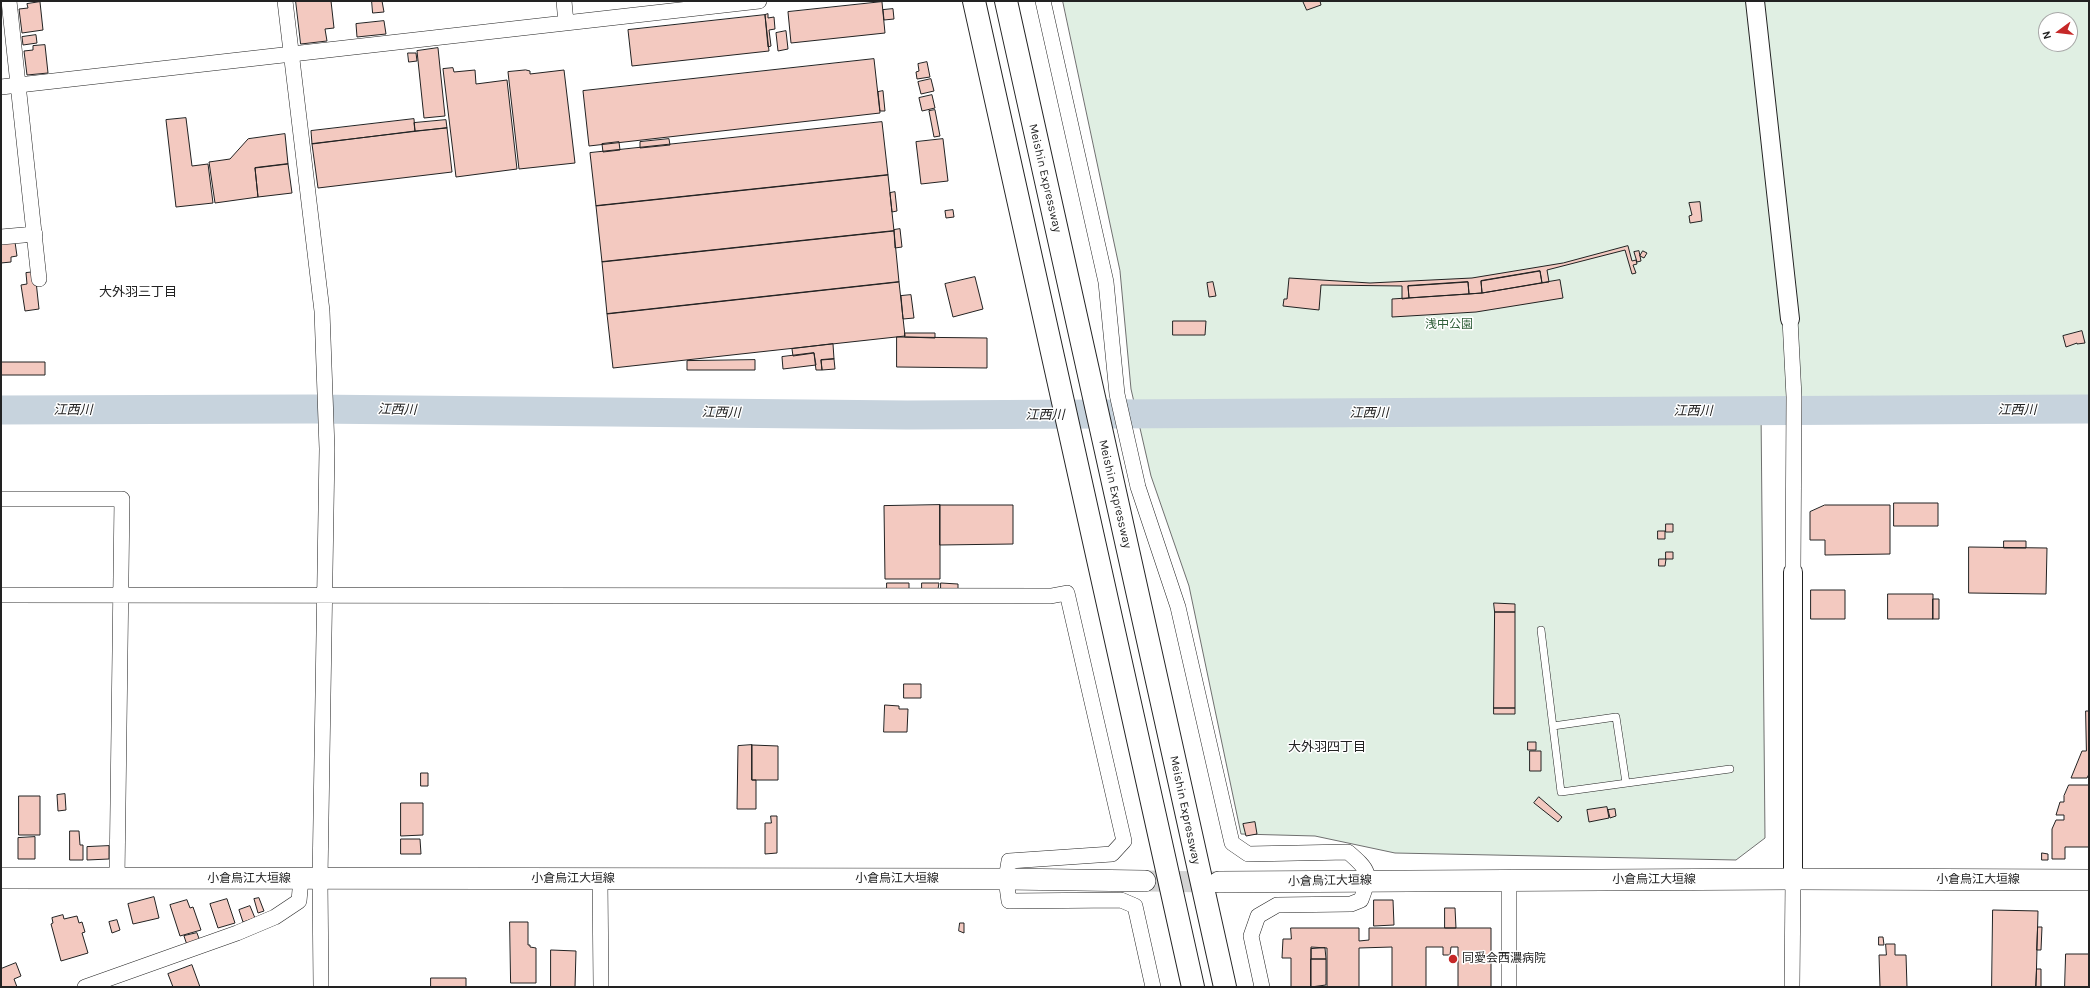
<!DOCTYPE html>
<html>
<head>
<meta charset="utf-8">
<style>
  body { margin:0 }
  #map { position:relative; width:2090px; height:988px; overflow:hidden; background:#fff; font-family:Karla,sans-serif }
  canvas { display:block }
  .frame { position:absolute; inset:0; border:2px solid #222; pointer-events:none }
  .north { position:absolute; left:2038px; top:12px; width:40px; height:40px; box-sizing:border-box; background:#fff; border:1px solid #a7a7a7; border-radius:50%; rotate:255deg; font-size:11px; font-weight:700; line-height:16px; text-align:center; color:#222 }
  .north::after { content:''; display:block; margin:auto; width:14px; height:18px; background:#c62828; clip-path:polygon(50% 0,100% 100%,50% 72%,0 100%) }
</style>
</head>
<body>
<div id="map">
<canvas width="2090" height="988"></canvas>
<div class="frame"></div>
<div class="north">N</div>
</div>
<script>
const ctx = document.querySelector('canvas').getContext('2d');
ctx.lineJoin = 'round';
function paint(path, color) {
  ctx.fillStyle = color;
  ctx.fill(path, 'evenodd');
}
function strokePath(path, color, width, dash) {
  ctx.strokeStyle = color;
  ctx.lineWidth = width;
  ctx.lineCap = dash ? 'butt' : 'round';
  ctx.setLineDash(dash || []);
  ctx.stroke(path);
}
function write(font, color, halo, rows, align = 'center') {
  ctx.font = font + ' Karla,"Noto Sans JP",sans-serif';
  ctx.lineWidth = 3;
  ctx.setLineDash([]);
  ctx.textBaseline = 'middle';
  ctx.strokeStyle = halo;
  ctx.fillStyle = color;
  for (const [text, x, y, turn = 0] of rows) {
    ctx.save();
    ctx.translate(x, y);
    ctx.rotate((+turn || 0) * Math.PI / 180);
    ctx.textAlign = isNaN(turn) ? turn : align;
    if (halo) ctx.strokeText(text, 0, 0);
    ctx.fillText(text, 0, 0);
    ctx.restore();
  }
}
const green = new Path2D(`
  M1063 1H2089V409L1761 410 1765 838 1736 860 1395 853 1315 836 1241 834 1189 586 1151 476 1131 389 1120 271ZM2046 20H2070V44H2046Z`);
paint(green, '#e0efe3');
strokePath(green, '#6f6f6f', 1);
strokePath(new Path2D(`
  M1 410 312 409 907 415 2089 409`), '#c7d3dd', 29);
const building = new Path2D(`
  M296 1H331L334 28 325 29 327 41 301 44Z
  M372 1H382L384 12 373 13Z
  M1303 1H1320L1321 5 1307 10Z
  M40 2 43 30 22 33 19 9 28 8 27 4Z
  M882 2 885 33 791 43 788 12Z
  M893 9 894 19 884 20 883 10Z
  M768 14V18L774 17 775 29 769 30 771 46 768 47 765 15Z
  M765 15 769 51 632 66 628 30Z
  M384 21 386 34 357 37 356 24Z
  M786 31 788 49 778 51 776 33Z
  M36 35 37 43 23 45 22 37Z
  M45 45 48 73 27 75 24 51 33 50V46Z
  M438 48 445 116 424 118 417 51Z
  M408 53H416L417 61 409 62Z
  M874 59 880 113 589 146 583 91Z
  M927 62 930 77 917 79 916 72 919 71 918 64Z
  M453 68 454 72 475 70 476 84 507 80 517 169 456 177 443 69Z
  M526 70 530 71V74L564 70 575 163 519 169 508 72Z
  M931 79 934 91 921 94 918 82Z
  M883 91 885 111H880L878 92Z
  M932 95 935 108 922 111 919 98Z
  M935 110 940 136 934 137 929 111Z
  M186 118 192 166 208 164 213 203 176 207 166 120Z
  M414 119 415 131 312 144 311 131Z
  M446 120 447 128 415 131 414 123Z
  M882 122 888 175 596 206 590 153Z
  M447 128 452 172 318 188 312 144Z
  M285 134 288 164 255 168 258 197 215 203 209 162 230 159 248 139Z
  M669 139 670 145 640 148V142Z
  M943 139 948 181 921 184 916 142Z
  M619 142 620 150 603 152 602 144Z
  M288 164 292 193 258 197 255 168Z
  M888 175 894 231 602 262 596 206Z
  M895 192 897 211 892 212 890 193Z
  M1700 202 1702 221 1690 223 1689 216 1692 215 1689 203Z
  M953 210 954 217 946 218 945 211Z
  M900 229 902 247 895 248 894 230Z
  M894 231 899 282 607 314 602 262Z
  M15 242 17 256 11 257V262L1 263V244Z
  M1628 246 1632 261 1636 260 1637 264 1633 265 1636 273 1632 274 1625 250 1547 270 1549 282 1542 283 1540 271 1481 281 1482 293 1469 294 1468 282 1408 286 1409 298 1402 299V286L1321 285 1319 310 1283 306 1284 299H1287L1289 278 1370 283 1472 278 1563 263Z
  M1639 251 1641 261 1637 262 1634 252Z
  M1643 251 1647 253 1644 258 1640 256Z
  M1540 271 1542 283 1482 293 1481 281Z
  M35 272 39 309 25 311 21 285 27 284 26 273Z
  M975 277 983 309 953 317 945 284Z
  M1560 280 1563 298 1476 312 1392 317V299L1482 293Z
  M899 282 905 336 613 368 607 314Z
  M1213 282 1216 296 1209 297 1207 283Z
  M1468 282 1469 294 1409 298 1408 286Z
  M911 295 914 318 903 319 901 296Z
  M1173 321H1206L1205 335H1173Z
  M2082 331 2085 343 2077 344V343L2066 347 2063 336Z
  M905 333H935V338L905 337Z
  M897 337 987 338V368L897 367Z
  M833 344 834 359 821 360 822 370H816L814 353 793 356 792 349Z
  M814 353 816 365 783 369 782 357Z
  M834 359 835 369 822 370 821 360Z
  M755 360V370H687V361Z
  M1 362H45V375H1Z
  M1894 503H1938V526H1894Z
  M940 505H1013V544L940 545Z
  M940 505V579H885L884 506Z
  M1825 505H1890V554L1825 555V540H1810V512Z
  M1666 524H1673V532H1666Z
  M1658 531H1665V539H1658Z
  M2004 541H2026V548H2004Z
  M1969 547 2047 548 2046 594 1969 593Z
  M1666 552H1673V559H1666Z
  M1659 559H1666L1665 566H1659Z
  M887 583H909V590H887Z
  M922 583H939L938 589H922Z
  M941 583 958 584V589H941Z
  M1811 590H1845V619H1811Z
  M1888 594H1933V619H1888Z
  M1933 599H1939V619H1933Z
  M1494 603 1515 604V612H1495Z
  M1495 612H1515V708H1494Z
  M904 684H921V698H904Z
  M885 705 899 706V709H908L907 732H884Z
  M1494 708H1515V714H1494Z
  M2086 711H2089V774L2087 778H2071L2082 751H2086Z
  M1528 742H1536V750H1528Z
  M752 745 778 746V780H752Z
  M752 745V780H756V809H737L738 746Z
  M1530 751H1541V771H1530Z
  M421 773H428V786H421Z
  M2069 785H2089V847H2065V859H2052V829L2056 820H2064V815H2056L2060 802H2064V796Z
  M65 794 66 810 58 811 57 795Z
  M19 796H40V835H19Z
  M1539 797 1562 817 1558 822 1534 803Z
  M401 803H423V835L401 836Z
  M1607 807 1609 818 1589 822 1587 810Z
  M1615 809 1616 816 1610 818 1608 810Z
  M771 816H777V853L765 854V823H771Z
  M1255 822 1257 834 1246 836 1243 824Z
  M70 831H79L80 845H83V860H70Z
  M35 837V859H18V838Z
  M401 839H420L421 854H401Z
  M109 846V859L87 860V847Z
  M2042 853 2048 854V860H2042Z
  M154 897 159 918 133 924 128 904Z
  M259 898 264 911 258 913 254 899Z
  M227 899 235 923 218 928 210 904Z
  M187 900 190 908 193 907 201 930 180 936 170 905Z
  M1374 900H1393L1394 925 1374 926Z
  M250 906 255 918 243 922 239 910Z
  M1445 908H1455L1456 928H1445Z
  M1993 910 2038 911 2036 987H1992Z
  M63 915 64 919 77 916 79 923 82 922 85 932 82 933 88 953 61 961 51 924 53 923 52 918Z
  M117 920 120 930 112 933 109 922Z
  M510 922H528V945H530V947L536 948V983H511Z
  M960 923H964V933L959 931Z
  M2038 927H2042L2041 950H2037Z
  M1291 928H1359V941L1369 940V928H1491V987H1458V947H1451L1450 955H1443V947H1426V987H1392V947L1359 948V987H1327V948L1311 947V987H1291V958H1282L1283 939H1291Z
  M197 933 201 944 188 948 184 936Z
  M1879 937H1883L1884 945H1879Z
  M1886 944H1895V955H1906L1907 987H1880L1879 955H1886Z
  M1325 948 1326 959H1311V949Z
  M551 950 576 951 575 987H551Z
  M2066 954H2089V987H2065Z
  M1311 959H1326V985L1311 987Z
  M16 963 21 976 14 979 17 987H1V969Z
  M192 965 200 987H173L168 974Z
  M2037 969H2041V987H2036Z
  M431 978H466V987H431Z`);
paint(building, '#f3c9c0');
strokePath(building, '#222', 1);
strokePath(new Path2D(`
  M1145 881 1218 882`), '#d3d3d3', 21, [21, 10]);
const service = new Path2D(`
  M1541 630 1561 792 1730 769
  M1553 726 1616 717 1626 783`);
const minor = new Path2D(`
  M9 1 39 279
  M285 1 322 311 327 449 320 879 321 987
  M564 1 566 23
  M1043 1 1106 282 1117 394 1138 487 1178 607 1232 843 1248 854 1348 852C1370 871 1371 873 1361 900L1351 904 1277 905 1258 916 1251 936 1262 987
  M1 87 759 1
  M1 237 35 234
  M1790 319 1794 397 1793 572
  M1 499H122L117 879
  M1 595 1051 596 1067 593 1124 841 1112 854 1009 861 1006 879 1009 901 1121 900 1135 906 1153 987
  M600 879 601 987
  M85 987 237 933 275 917 299 901 301 879
  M1509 987V881
  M1792 987 1793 879`);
const tertiary = new Path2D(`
  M1755 1 1790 319
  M1793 572V879`);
const secondary = new Path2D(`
  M1 878 1006 879 1145 881
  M1219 882 1793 879 2089 880`);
const motorway = new Path2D(`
  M974 1 1193 987
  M1006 1 1225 987`);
strokePath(service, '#222', 8);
strokePath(minor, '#222', 16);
strokePath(tertiary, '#222', 20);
strokePath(secondary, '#222', 22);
strokePath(motorway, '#222', 24);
strokePath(service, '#fff', 7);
strokePath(minor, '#fff', 15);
strokePath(tertiary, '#fff', 18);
strokePath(secondary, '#fff', 21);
strokePath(motorway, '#fff', 22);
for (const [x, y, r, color] of [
  [1453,959,5,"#c62828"]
]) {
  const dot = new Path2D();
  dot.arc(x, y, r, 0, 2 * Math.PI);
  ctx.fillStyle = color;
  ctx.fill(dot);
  strokePath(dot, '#fff', 1.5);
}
write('12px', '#222', '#fff', [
  ["Meishin Expressway",1045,178,77],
  ["Meishin Expressway",1115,494,77],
  ["Meishin Expressway",1185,810,78],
  ["小倉烏江大垣線",249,879],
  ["小倉烏江大垣線",573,879],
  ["小倉烏江大垣線",897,879],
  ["小倉烏江大垣線",1654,880],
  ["小倉烏江大垣線",1978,880],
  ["小倉烏江大垣線",1330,881,-1]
]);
write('12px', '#2f5e38', '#fff', [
  ["浅中公園",1449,325]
]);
write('12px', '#222', '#fff', [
  ["同愛会西濃病院",1462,959]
], 'left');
write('13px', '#222', '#fff', [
  ["大外羽三丁目",138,292],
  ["大外羽四丁目",1327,747]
]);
write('italic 13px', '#222', '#fff', [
  ["江西川",73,410],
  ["江西川",397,410,1],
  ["江西川",2017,410],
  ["江西川",1693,411],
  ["江西川",721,413,1],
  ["江西川",1369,413],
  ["江西川",1045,415]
]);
</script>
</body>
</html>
